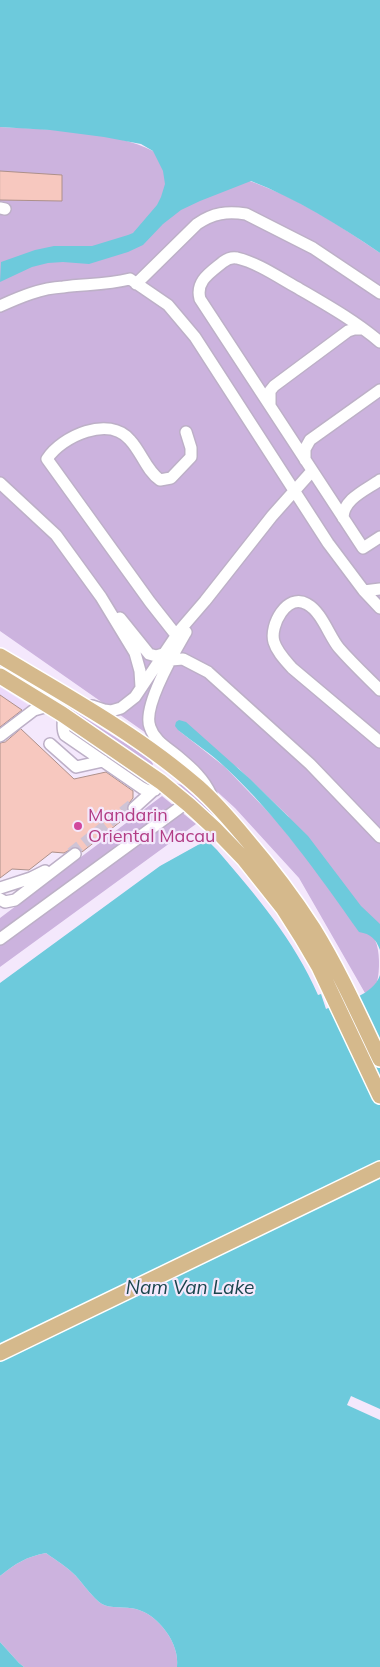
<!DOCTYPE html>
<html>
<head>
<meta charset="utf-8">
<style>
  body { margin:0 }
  canvas { display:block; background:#f4e8fc }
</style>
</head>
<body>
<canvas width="380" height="1667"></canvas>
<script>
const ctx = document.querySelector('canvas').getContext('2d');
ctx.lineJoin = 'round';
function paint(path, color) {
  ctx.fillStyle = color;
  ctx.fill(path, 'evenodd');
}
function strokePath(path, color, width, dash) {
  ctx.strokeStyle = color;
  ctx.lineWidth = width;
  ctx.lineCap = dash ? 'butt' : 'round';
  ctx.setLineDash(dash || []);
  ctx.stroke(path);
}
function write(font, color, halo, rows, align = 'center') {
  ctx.font = font + ' Mulish,sans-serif';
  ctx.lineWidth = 4.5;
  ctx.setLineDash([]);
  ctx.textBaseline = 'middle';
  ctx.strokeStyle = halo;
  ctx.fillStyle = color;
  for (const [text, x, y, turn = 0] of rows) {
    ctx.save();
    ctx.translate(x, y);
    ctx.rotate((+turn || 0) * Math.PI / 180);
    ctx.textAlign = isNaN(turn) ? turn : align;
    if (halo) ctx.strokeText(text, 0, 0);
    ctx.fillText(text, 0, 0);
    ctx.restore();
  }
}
paint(new Path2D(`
  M0 687 33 708 0 734Z`), '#ecdafa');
paint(new Path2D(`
  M0 127C44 129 115 131 153 151 192 163 233 173 270 189 309 205 345 229 380 253V936L375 940C380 950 380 971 377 982 374 987 370 990 365 993L299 878 235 808 176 754 0 631ZM178 730 238 768 288 816 360 932 312 865 275 819 225 767Z
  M0 664 150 759 153 764 152 766 0 670Z
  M170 781 182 785 221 821 271 878 316 941 340 989 336 990C305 927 266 870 215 821 202 807 186 796 172 784Z
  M162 796 196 824 0 967V918Z
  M46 1553C57 1561 66 1566 76 1576 82 1583 95 1600 102 1604 110 1609 126 1606 136 1609 159 1615 180 1644 177 1667H24L19 1663 0 1642V1576C16 1563 26 1557 46 1553Z`), '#ccb3de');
paint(new Path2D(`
  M0 0H380V253C339 225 297 199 251 181L200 201 181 210 163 224 143 245 128 252 89 264 63 262 48 263 32 267 0 282 1 262 35 250 54 246H92L128 235 133 233 157 205 161 197 165 184 163 171 153 151 141 144 104 137 50 130 0 127Z
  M179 720 186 722 250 779 308 836 361 906 380 924V950C376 939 371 934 359 932 318 874 278 817 226 768 212 754 194 743 178 730L175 726 176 722Z
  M205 841 209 842 217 850C256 895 294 940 318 995L321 994 326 1009C344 1001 373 996 380 975V1667H177C180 1644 159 1615 136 1609 126 1606 110 1609 102 1604 95 1600 82 1583 76 1576 66 1566 57 1561 46 1553 26 1557 16 1563 0 1576V983L160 866Z
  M0 1642 19 1663 24 1667H0Z`), '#6dcadc');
paint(new Path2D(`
  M351 1396 380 1409V1420L347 1405Z`), '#f4e8fc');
const building = new Path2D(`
  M0 171 62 175V201L0 200Z
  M0 695 22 710 0 727Z
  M21 729 74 779 106 772 133 791V798L127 806V810L130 814 82 852 78 847H75L64 853 52 852 29 870 12 869 0 878V743L5 742Z`);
paint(building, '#f7c8bf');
strokePath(building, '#ad908a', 1);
strokePath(new Path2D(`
  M71 853 134 803`), '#cfc4d6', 11, [11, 5.5]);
const minor = new Path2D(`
  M0 208 5 209
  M136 284 197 224C213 213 227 211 246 214L313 248 380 293
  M0 306C20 297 41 288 63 287 87 284 106 285 130 279L168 305 195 337 328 543 364 591 380 608
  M380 342C354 320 325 304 296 287 278 277 258 263 237 258 232 257 227 259 223 262 211 272 195 281 200 299L363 548 380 537
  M270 406V391L274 386 348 331 354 329H363
  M305 460V449L310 440 380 390
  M0 483 56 535 101 597 135 653 140 671 141 687
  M343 518C343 499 366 490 380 480
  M364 591 380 589
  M120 618 149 654 156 656 163 654
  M186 632C175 651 142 707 150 727 154 740 166 747 176 755 190 767 203 777 211 795
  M176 635 150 602 47 459C62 436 109 415 130 440 142 453 146 470 160 480L171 478 191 457V448L186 432
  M171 660 183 659 208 672 310 764 380 837
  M380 690C366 676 352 663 339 648 329 636 322 612 307 604 287 592 269 626 274 642 277 652 285 660 292 668L380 742
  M92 706 104 710 111 711 121 708 135 697 180 630 205 601 272 516 312 471
  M62 714C65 721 61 728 65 735L142 788 148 791 155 790
  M0 736 34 710 48 706
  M50 744 76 767 103 761
  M134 808 156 788
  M0 888 31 878 45 871
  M0 899 5 902 15 900 75 854
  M0 939 186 803`);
const major = new Path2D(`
  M0 656C67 696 140 736 198 787 216 803 232 822 247 840 271 868 293 897 313 928 339 970 359 1015 380 1059
  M0 676 62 714 161 782 189 805 214 828 244 859 283 908 302 938 319 967 380 1096
  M0 1353 380 1169`);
strokePath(minor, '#bdb0c7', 14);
strokePath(major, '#fff', 18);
strokePath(minor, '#fff', 11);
strokePath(major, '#d5b98c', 15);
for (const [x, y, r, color] of [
  [78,826,5,"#d1479c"]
]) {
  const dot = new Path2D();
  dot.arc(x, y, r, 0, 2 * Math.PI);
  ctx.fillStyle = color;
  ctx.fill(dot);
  strokePath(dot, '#f4e8fc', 2);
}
write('18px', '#b23c85', '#f4e8fc', [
  ["Mandarin",88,816],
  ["Oriental Macau",88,837]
], 'left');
write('italic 19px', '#19444c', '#f4e8fc', [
  ["Nam Van Lake",190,1288]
]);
</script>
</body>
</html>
